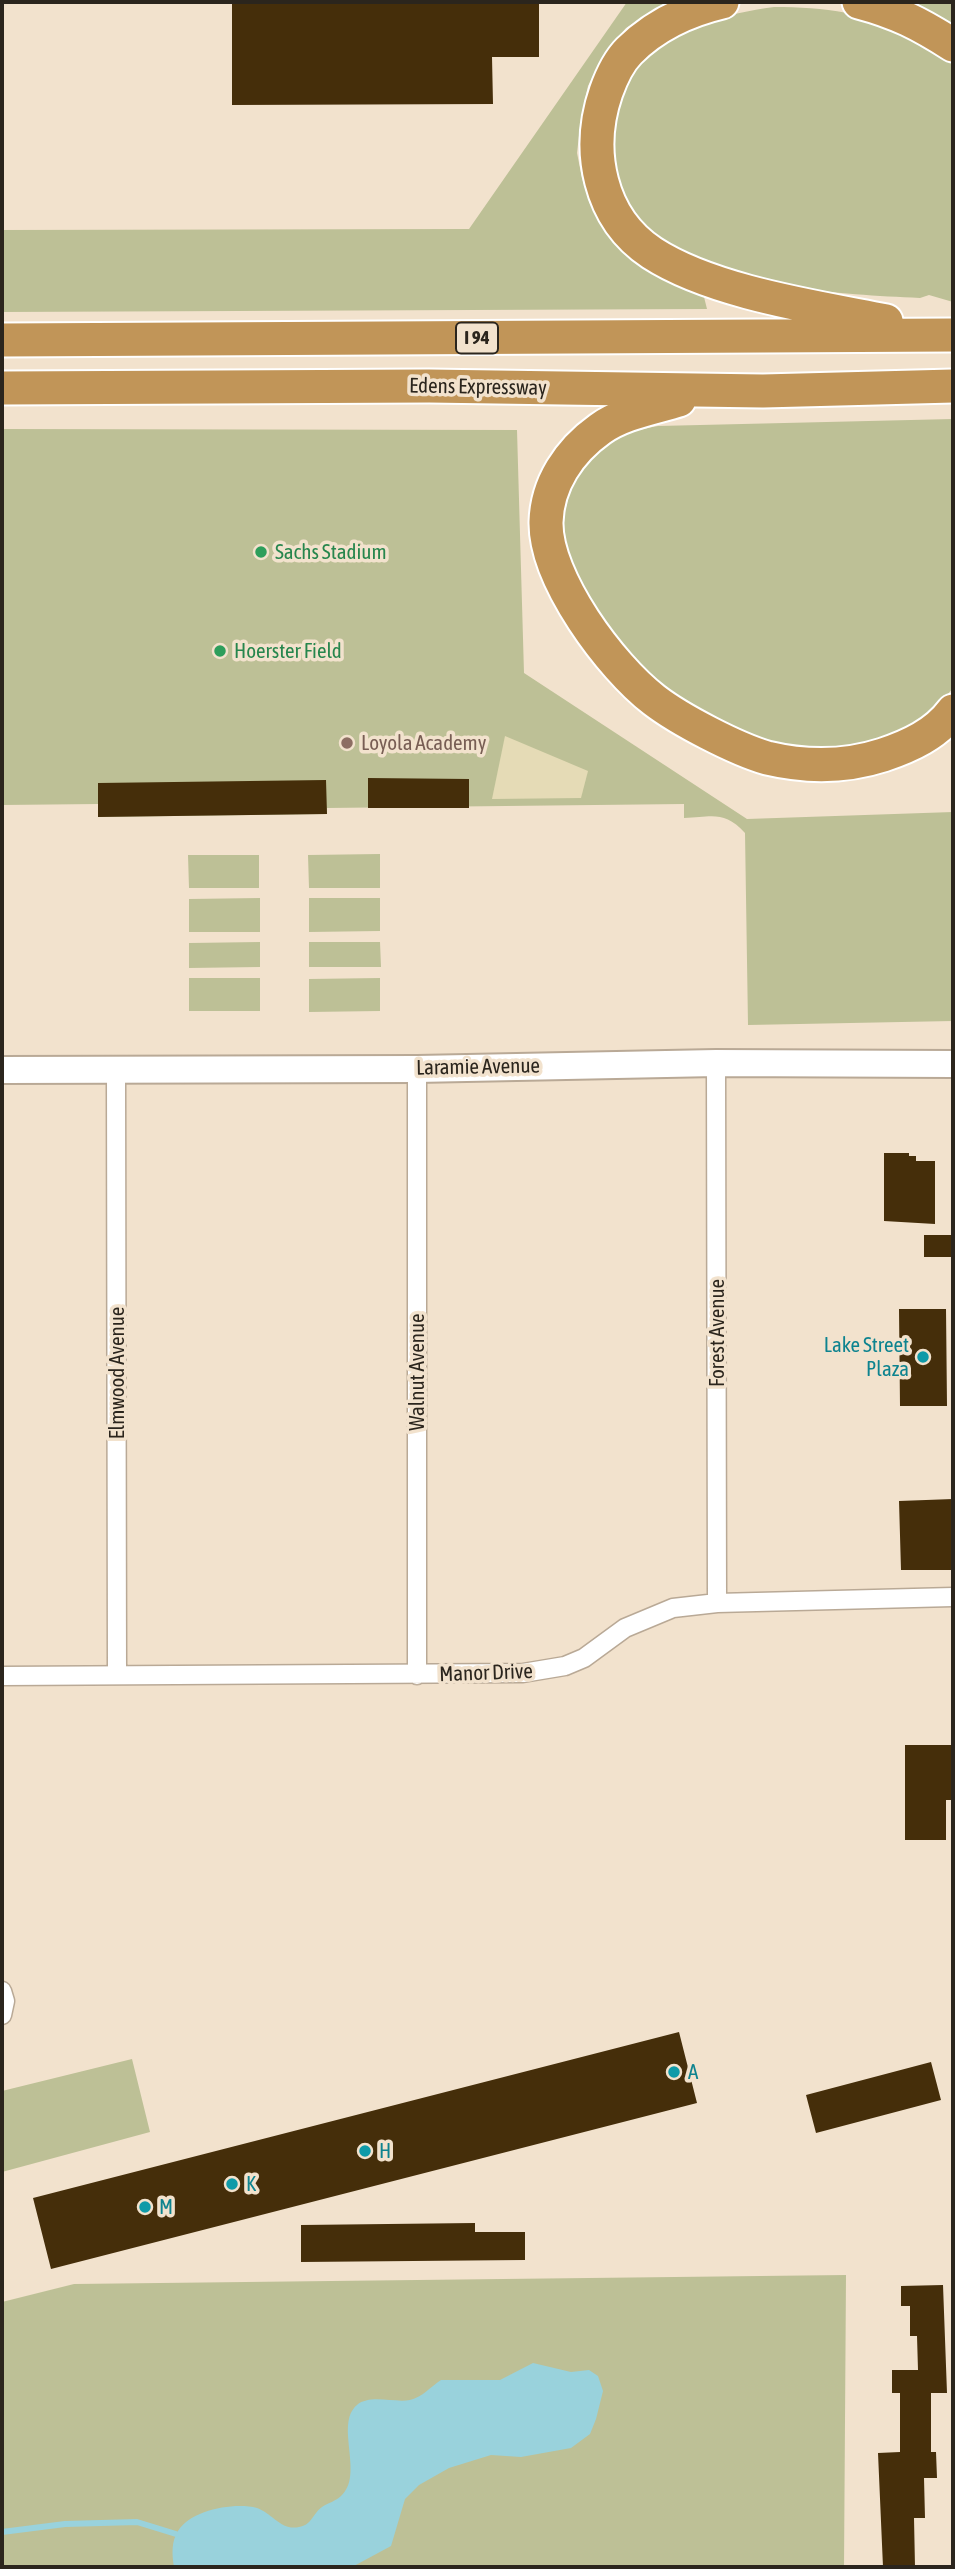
<!DOCTYPE html>
<html>
<head>
<meta charset="utf-8">
<style>
  body { margin:0 }
  #map { position:relative; width:955px; height:2569px; overflow:hidden; background:#f2e2cd; font-family:"Asap Condensed",sans-serif }
  canvas { display:block }
  .frame { position:absolute; inset:0; border:4px solid #2b251d; pointer-events:none }
</style>
</head>
<body>
<div id="map">
<canvas width="955" height="2569"></canvas>
<div class="frame"></div>
</div>
<script>
const ctx = document.querySelector('canvas').getContext('2d');
ctx.lineJoin = 'round';
function paint(path, color) {
  ctx.fillStyle = color;
  ctx.fill(path, 'evenodd');
}
function strokePath(path, color, width, dash) {
  ctx.strokeStyle = color;
  ctx.lineWidth = width;
  ctx.lineCap = dash ? 'butt' : 'round';
  ctx.setLineDash(dash || []);
  ctx.stroke(path);
}
function write(font, color, halo, rows, align = 'center') {
  ctx.font = font + ' "Asap Condensed",sans-serif';
  ctx.lineWidth = 7;
  ctx.setLineDash([]);
  ctx.textBaseline = 'middle';
  ctx.strokeStyle = halo;
  ctx.fillStyle = color;
  for (const [text, x, y, turn = 0] of rows) {
    ctx.save();
    ctx.translate(x, y);
    ctx.rotate((+turn || 0) * Math.PI / 180);
    ctx.textAlign = isNaN(turn) ? turn : align;
    if (halo) ctx.strokeText(text, 0, 0);
    ctx.fillText(text, 0, 0);
    ctx.restore();
  }
}
paint(new Path2D(`
  M627 2H672L655 9 626 28 603 56 588 86 581 118 577 153 582 178 590 204 605 229 703 293 707 309 2 312V230L469 229Z
  M907 2H953V29L925 9Z
  M774 7C824 7 869 12 913 37 919 40 924 47 930 51 942 57 942 53 953 64V302L929 295 920 298C838 294 736 289 664 243 628 219 609 177 610 134 610 123 617 110 621 99 625 84 632 69 644 58 682 25 725 14 774 7Z
  M953 419V688C945 697 937 708 928 716 921 721 912 724 905 728 829 769 736 740 670 693 648 678 631 656 614 636 576 590 548 542 574 482 589 446 622 432 658 426Z
  M2 429 517 430 524 673 747 819 953 812V1021L748 1025 745 833C724 810 712 817 684 818V804L327 808V814L98 817V804L2 805Z
  M380 854V888H309L308 855Z
  M188 855H259V888H189Z
  M260 898V932H189V899Z
  M309 898H380V931L309 932Z
  M260 942V967L189 968V943Z
  M309 942H380L381 967H309Z
  M189 978H260V1011H189Z
  M380 978V1011L309 1012V979Z
  M132 2059 150 2132 2 2172V2091Z
  M846 2275 844 2567H2V2302L74 2284Z`), '#bdc096');
paint(new Path2D(`
  M505 736 588 771 581 798 492 799Z`), '#e5dbb6');
paint(new Path2D(`
  M533 2363 571 2372 589 2370 598 2376 603 2391 596 2419 590 2434 571 2448 521 2457 491 2455 449 2468 419 2485 405 2499 391 2546 352 2567H174C172 2555 171 2542 178 2531 191 2510 234 2502 257 2508 272 2513 281 2531 299 2527 312 2525 313 2513 322 2507 328 2503 336 2501 341 2496 365 2475 334 2424 357 2405 370 2394 394 2403 410 2400 423 2397 430 2387 441 2380H500Z`), '#99d2dc');
strokePath(new Path2D(`
  M2 2532 65 2524 137 2522 176 2534`), '#99d2dc', 6);
paint(new Path2D(`
  M232 2H539V57H492L493 104 232 105Z
  M368 778 469 779V808H368Z
  M326 780 327 814 98 817V783Z
  M884 1153H909V1156H916V1161H935V1224L884 1221Z
  M924 1235H953V1257H924Z
  M899 1309H946L947 1406H900Z
  M953 1499V1570H901L899 1501Z
  M905 1745H953V1800H946V1840H905Z
  M679 2032 697 2103 51 2269 33 2198Z
  M931 2062 941 2100 816 2133 806 2095Z
  M475 2223V2232H525V2260L301 2262V2225Z
  M943 2285 947 2393H931V2452H936L937 2478H924L925 2518H914L915 2567H883L878 2453 900 2452V2393H892V2370H918L917 2336H910V2306H901V2286Z`), '#452e0a');
const street = new Path2D(`
  M716 1063 717 1603
  M417 1069V1675
  M116 1070 117 1675
  M2 1676 523 1673 565 1666 584 1658 625 1628 673 1608 717 1603 953 1597
  M2 1991 5 2001 2 2015`);
const secondary = new Path2D(`
  M2 1070 417 1069 716 1063 953 1064`);
const highway = new Path2D(`
  M722 2C688 10 654 26 629 51 618 62 611 78 606 92 586 150 599 218 652 253 712 292 815 307 886 321
  M859 2C897 12 920 24 953 45
  M2 340 953 335
  M2 388 429 386 763 391 953 386
  M679 400C653 408 622 413 600 429 569 451 547 484 546 522 545 579 611 667 654 700 680 720 736 749 767 758 805 767 846 767 883 755 910 746 936 734 953 711`);
strokePath(street, '#b9a996', 21);
strokePath(secondary, '#b9a996', 30);
strokePath(highway, '#fff', 37);
strokePath(street, '#fff', 18);
strokePath(secondary, '#fff', 26);
strokePath(highway, '#c19558', 33);
for (const [x, y, r, color] of [
  [261,552,7,"#2e9e5b"],
  [220,651,7,"#2e9e5b"],
  [347,743,7,"#8d6e63"],
  [923,1357,7,"#0f9aa8"],
  [674,2072,7,"#0f9aa8"],
  [365,2151,7,"#0f9aa8"],
  [232,2184,7,"#0f9aa8"],
  [145,2207,7,"#0f9aa8"]
]) {
  const dot = new Path2D();
  dot.arc(x, y, r, 0, 2 * Math.PI);
  ctx.fillStyle = color;
  ctx.fill(dot);
  strokePath(dot, '#f2e2cd', 2.5);
}
for (const [x, y, w] of [
  [477,338,42]
]) {
  const box = new Path2D();
  box.roundRect(x - w / 2, y - 15.5, w, 31, 5);
  ctx.fillStyle = '#f2e2cd';
  ctx.fill(box);
  strokePath(box, '#2b251d', 2);
}
write('bold 19px', '#2b251d', null, [
  ["I 94",477,338]
]);
write('21px', '#2b251d', '#f2e2cd', [
  ["Edens Expressway",478,387,1],
  ["Laramie Avenue",478,1067,-1],
  ["Forest Avenue",717,1333,-90],
  ["Walnut Avenue",417,1372,-90],
  ["Elmwood Avenue",117,1373,-90],
  ["Manor Drive",486,1673,-2]
]);
write('21px', '#27864d', '#f2e2cd', [
  ["Sachs Stadium",275,552],
  ["Hoerster Field",234,651]
], 'left');
write('21px', '#785e54', '#f2e2cd', [
  ["Loyola Academy",361,743]
], 'left');
write('21px', '#0d838f', '#f2e2cd', [
  ["Lake Street",909,1345,"right"],
  ["Plaza",909,1369,"right"],
  ["A",688,2072],
  ["H",379,2151],
  ["K",246,2184],
  ["M",159,2207]
], 'left');
</script>
</body>
</html>
